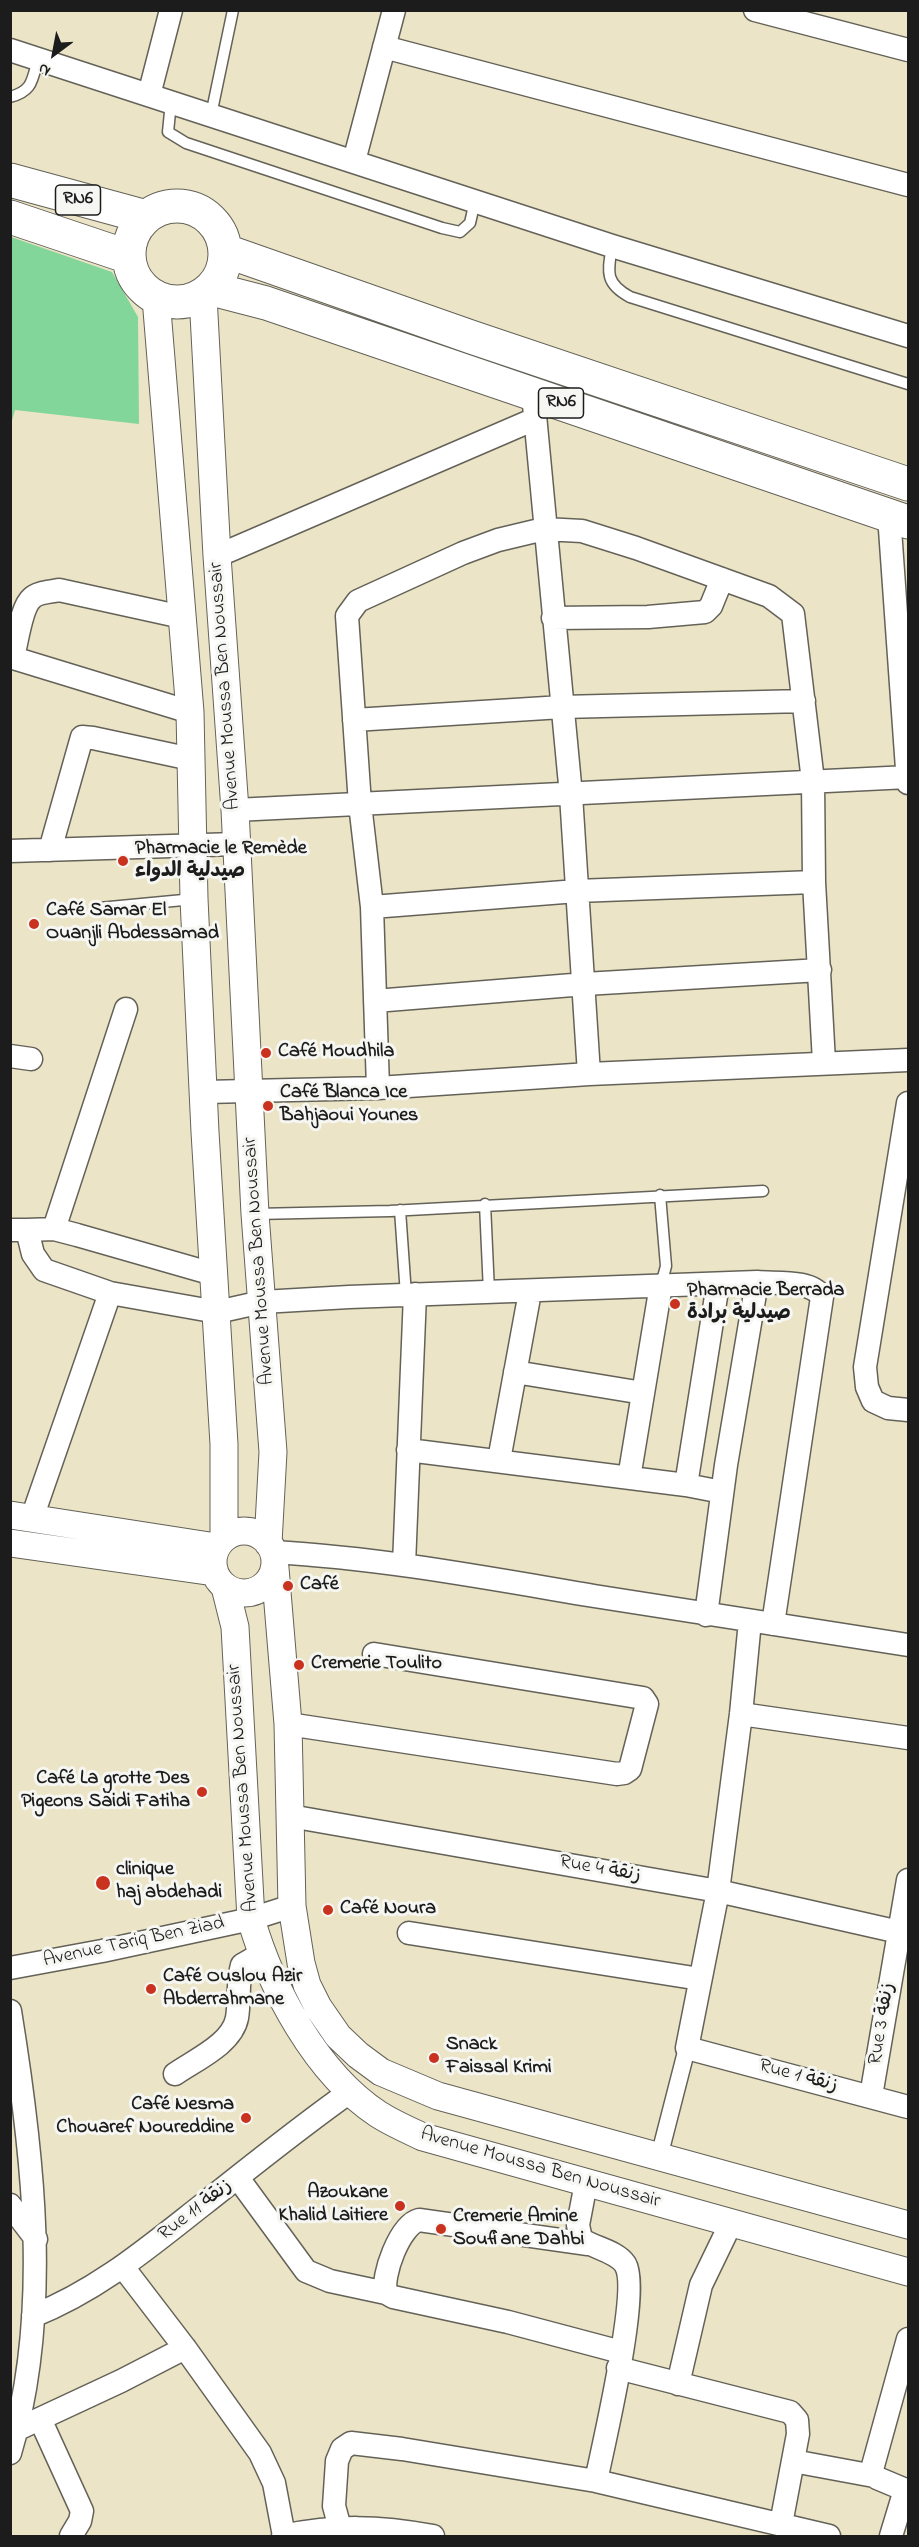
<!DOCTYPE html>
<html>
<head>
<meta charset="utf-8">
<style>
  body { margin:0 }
  #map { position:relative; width:919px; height:2547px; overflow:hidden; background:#ebe4c6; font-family:"Indie Flower",sans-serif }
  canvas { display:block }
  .frame { position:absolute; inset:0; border:12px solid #1c1c1c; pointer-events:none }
  .north { position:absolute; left:24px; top:24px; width:60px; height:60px; -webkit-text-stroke:4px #f6f6f2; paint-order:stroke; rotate:212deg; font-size:16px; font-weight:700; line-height:24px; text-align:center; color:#1c1c1c }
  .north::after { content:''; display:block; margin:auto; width:21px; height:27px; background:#1c1c1c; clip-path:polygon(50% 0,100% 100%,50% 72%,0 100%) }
</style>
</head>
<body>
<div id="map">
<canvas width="919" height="2547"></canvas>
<div class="frame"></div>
<div class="north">N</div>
</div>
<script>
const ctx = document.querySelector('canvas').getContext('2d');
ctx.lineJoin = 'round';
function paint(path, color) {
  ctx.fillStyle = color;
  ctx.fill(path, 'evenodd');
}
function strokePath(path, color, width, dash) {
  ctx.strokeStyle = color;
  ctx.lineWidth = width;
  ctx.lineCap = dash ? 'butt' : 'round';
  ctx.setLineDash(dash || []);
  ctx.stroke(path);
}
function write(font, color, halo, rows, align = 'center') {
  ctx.font = font + ' "Indie Flower","Playpen Sans Arabic",sans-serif';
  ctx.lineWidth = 6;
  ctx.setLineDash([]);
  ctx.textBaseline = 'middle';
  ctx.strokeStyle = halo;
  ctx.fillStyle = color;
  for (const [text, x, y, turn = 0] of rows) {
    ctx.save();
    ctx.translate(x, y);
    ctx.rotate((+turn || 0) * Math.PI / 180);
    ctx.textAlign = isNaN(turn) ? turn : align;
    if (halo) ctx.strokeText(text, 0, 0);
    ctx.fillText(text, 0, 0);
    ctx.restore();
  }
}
paint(new Path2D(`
  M11 237 112 272 138 317 139 424 15 410 11 424Z`), '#82d699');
const service = new Path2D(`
  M10 97C33 91 32 80 38 59
  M171 102 168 132 186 143 442 228 460 232 470 223 475 201
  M211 115 233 10
  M612 246C608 271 604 283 630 297L908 384
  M99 908 194 899
  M660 1195 666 1266 661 1285
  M485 1204 489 1292
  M400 1210 406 1295
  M256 1214 390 1211 763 1191`);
const pedestrian = new Path2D(`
  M659 2157 687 2048`);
const minor = new Path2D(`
  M755 10 908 50
  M384 47 908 185
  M10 50 612 246 908 336
  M149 95 171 10
  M354 161 394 10
  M533 394 571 795 589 1074
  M889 515 908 783
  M217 556 535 419
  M553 618 648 617 705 612 711 606 722 579
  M10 657 190 712
  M13 657C17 643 21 607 32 598 38 592 51 592 59 590L182 617
  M354 720 562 707 804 701
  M235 810 908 777
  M50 850 82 737 93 738 191 759
  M10 851 236 844
  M372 907 577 891 814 882
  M375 1001 585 984 820 970
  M10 1056 31 1059
  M378 1088 372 907 360 804 347 616 358 601 463 553 498 540 544 529 582 531 636 548 769 596 793 614 813 781 814 882 824 1062
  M205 1092 378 1088 589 1074 908 1060
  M908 1103 865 1367 867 1387 873 1401 888 1408 908 1410
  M54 1229 126 1009
  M10 1230H27L33 1254 44 1270 110 1293
  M27 1230 54 1229 77 1235 213 1274
  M515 1372 643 1393
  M408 1450 686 1485 722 1492
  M499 1460 530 1292
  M629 1478 661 1285
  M686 1485 718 1284
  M32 1518 110 1293 217 1312 262 1302 349 1297 757 1282C776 1284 811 1279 822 1297L773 1624
  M273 1552C381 1558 487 1578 594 1596 698 1613 803 1629 908 1645
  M404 1565 415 1294
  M706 1615 726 1465 757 1282
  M750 1621 741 1714 718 1891 687 2048 908 2107
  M741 1714 908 1738
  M288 1724 617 1774 624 1773 630 1769 647 1704 643 1698 374 1654
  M290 1816 718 1891 908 1934
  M409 1933 700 1979
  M10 1968 102 1951 251 1919 292 1906
  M10 2011C33 2153 52 2313 10 2453
  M175 2074C195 2060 232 2044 237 2018 240 2000 237 1983 242 1965L261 1954
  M871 2096 908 1880
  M238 2178 306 2271 330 2281 386 2293 393 2297 508 2322 621 2352
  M10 2205 36 2239
  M123 2267 185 2348 260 2453 274 2483 284 2536
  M386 2293C381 2276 400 2225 419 2220L588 2244
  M33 2316C99 2290 150 2246 205 2203 253 2165 300 2127 351 2091
  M908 2339 871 2473 877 2478 908 2491
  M618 2368 790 2412 797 2420 798 2434 781 2524
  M678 2384 701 2285 731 2223
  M40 2419 82 2511 80 2521 71 2536
  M18 2429 121 2381 185 2348
  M793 2461 874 2476
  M596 2481 829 2536
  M340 2528 334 2506 337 2461 342 2449 351 2443 402 2449 596 2481C603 2446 641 2289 625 2264 616 2251 594 2248 581 2239L578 2225 586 2183
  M283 2536C336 2525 379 2526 433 2536
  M891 2536 905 2490`);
const tertiary = new Path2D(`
  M203 296 217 556 235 810 255 1214 273 1452 268 1543
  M156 298 190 712 194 899 205 1132 224 1444V1538
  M10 1515 216 1547
  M213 1562a31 31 0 1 1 62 0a31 31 0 1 1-62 0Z
  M10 1543 214 1572
  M275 1568 288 1724 292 1906 301 1963 307 1985 318 2007 338 2036 358 2055 381 2072 438 2096 908 2225
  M225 1587 235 1627 251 1919C271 1988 316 2073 378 2114 392 2123 408 2130 423 2137L908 2272`);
const primary = new Path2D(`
  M10 180 146 217
  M129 254a48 48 0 1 1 96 0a48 48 0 1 1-96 0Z
  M10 217 129 257
  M226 251 471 337 908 484
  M212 289 266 303 908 522`);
strokePath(service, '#646258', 13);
strokePath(pedestrian, '#646258', 19);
strokePath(minor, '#646258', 25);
strokePath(tertiary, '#646258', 29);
strokePath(primary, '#646258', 35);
strokePath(service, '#fff', 10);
strokePath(pedestrian, '#fff', 16);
strokePath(minor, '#fff', 22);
strokePath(tertiary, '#fff', 27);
strokePath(primary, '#fff', 33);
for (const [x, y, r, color] of [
  [123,861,6,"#c8321e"],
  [34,924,6,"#c8321e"],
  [266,1053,6,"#c8321e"],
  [268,1106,6,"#c8321e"],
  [675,1304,6,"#c8321e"],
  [288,1586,6,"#c8321e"],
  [299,1665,6,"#c8321e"],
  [202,1792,6,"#c8321e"],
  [103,1883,8,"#c8321e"],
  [328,1910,6,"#c8321e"],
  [151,1989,6,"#c8321e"],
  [434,2058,6,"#c8321e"],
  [246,2118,6,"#c8321e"],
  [400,2206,6,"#c8321e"],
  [441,2229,6,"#c8321e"]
]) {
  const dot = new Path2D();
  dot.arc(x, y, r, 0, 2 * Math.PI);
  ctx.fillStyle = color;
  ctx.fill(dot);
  strokePath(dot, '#f6f6f2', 2);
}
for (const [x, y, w] of [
  [78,200,45],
  [561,403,45]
]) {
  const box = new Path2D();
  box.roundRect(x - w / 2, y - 15, w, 30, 4.5);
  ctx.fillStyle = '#f6f6f2';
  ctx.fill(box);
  strokePath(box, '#1c1c1c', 1.5);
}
write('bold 18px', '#1c1c1c', null, [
  ["RN6",78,200],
  ["RN6",561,403]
]);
write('20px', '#1c1c1c', '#f6f6f2', [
  ["Avenue Moussa Ben Noussair",226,686,-94],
  ["Avenue Moussa Ben Noussair",260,1261,-94],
  ["Avenue Moussa Ben Noussair",244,1788,-94],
  ["Rue 4 زنقة",600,1870,10],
  ["Avenue Tariq Ben Ziad",134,1943,-12],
  ["Rue 3 زنقة",883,2024,-81],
  ["Rue 1 زنقة",798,2077,15],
  ["Avenue Moussa Ben Noussair",540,2169,16],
  ["Rue 11 زنقة",196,2211,-38]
]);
write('bold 20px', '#1c1c1c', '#f6f6f2', [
  ["Pharmacie le Remède",135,850],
  ["صيدلية الدواء",135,873],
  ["Café Samar El",46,912],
  ["Ouanjli Abdessamad",46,935],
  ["Café Moudhila",278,1053],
  ["Café Blanca Ice",280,1094],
  ["Bahjaoui Younes",280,1117],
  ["Pharmacie Berrada",687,1292],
  ["صيدلية برادة",687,1315],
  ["Café",300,1586],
  ["Cremerie Toulito",311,1665],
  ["Café La grotte Des",190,1780,"right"],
  ["Pigeons Saidi Fatiha",190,1803,"right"],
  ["clinique",116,1871],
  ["haj abdehadi",116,1894],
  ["Café Noura",340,1910],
  ["Café Ouslou Azir",163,1978],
  ["Abderrahmane",163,2001],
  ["Snack",446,2046],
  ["Faissal Krimi",446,2069],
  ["Café Nesma",234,2106,"right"],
  ["Chouaref Noureddine",234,2129,"right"],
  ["Azoukane",388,2194,"right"],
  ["Khalid Laitiere",388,2217,"right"],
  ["Cremerie Amine",453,2218],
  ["Soufiane Dahbi",453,2241]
], 'left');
</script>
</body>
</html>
